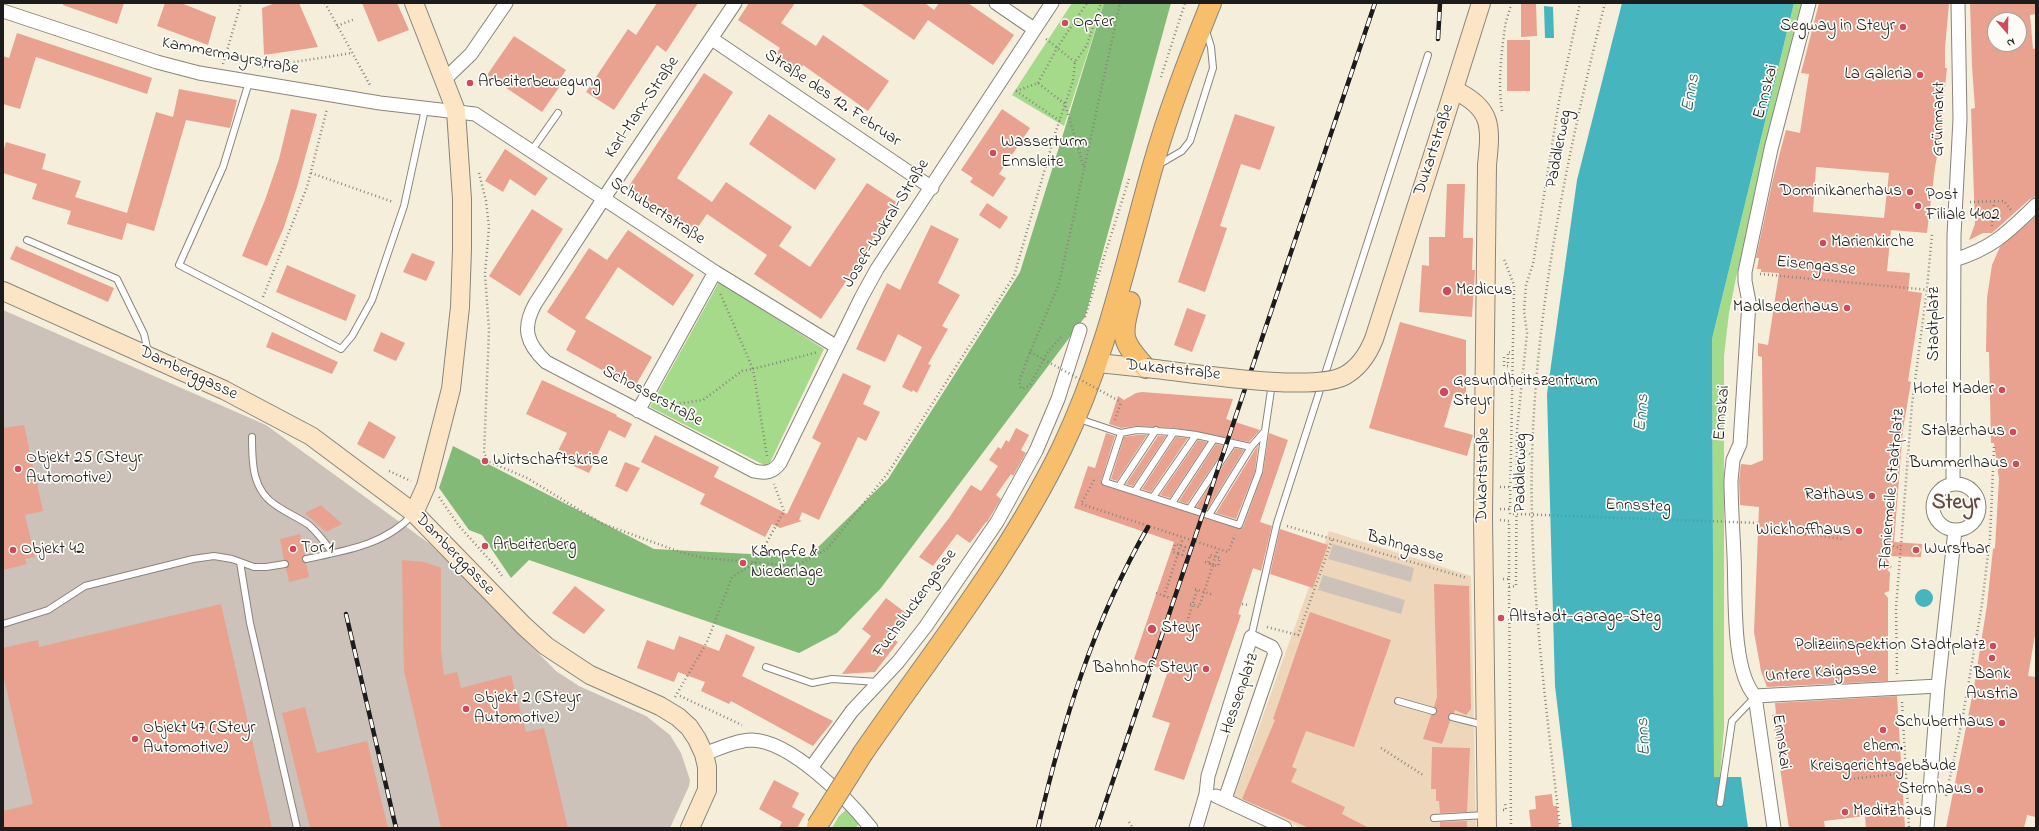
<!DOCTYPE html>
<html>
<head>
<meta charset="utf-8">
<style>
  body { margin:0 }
  #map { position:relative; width:2039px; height:831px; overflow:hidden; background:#f5eedb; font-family:"Indie Flower",sans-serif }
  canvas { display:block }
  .frame { position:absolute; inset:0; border:4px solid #1c1c1c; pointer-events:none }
  .north { position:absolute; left:1987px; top:12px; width:40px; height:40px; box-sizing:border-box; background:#fdfcf7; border:1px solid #a3a29f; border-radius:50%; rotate:160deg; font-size:11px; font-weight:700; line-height:16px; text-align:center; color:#1c1c1c }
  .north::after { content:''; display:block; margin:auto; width:14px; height:18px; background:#d1495b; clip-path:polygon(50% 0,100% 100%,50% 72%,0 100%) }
</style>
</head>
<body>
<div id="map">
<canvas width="2039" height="831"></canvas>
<div class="frame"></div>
<div class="north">N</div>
</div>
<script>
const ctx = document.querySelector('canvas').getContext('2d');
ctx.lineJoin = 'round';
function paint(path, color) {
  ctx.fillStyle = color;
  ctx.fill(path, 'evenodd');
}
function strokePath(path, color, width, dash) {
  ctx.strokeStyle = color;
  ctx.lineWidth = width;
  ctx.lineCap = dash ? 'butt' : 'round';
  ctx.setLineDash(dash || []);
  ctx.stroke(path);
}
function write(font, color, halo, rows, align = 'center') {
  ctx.font = font + ' "Indie Flower",sans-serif';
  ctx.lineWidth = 3.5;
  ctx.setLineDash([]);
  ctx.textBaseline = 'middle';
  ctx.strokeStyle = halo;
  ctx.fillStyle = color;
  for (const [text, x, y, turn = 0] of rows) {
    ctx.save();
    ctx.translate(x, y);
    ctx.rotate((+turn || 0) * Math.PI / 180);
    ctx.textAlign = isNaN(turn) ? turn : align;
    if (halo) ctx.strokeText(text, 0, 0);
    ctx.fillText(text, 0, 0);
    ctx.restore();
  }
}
paint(new Path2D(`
  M1329 531 1471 576 1476 828H1301L1234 797Z`), '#eed6bb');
paint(new Path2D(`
  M3 310 266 425 430 544 556 671 579 686 646 716 670 735 681 753 690 780 689 786 670 828H3Z
  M1333 544 1414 568 1411 582 1328 559Z
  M1323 575 1405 600 1401 614 1318 590Z`), '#ccc2b9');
paint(new Path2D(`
  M1072 3H1104L1064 126 1012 95Z
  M1794 3H1804L1736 278 1729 313 1724 356V728L1720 777H1714L1712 339Z
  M719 282 824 349 768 467 650 407Z
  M847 809 859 823 856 828H832L839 816Z`), '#a5da8b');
paint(new Path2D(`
  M1104 3H1171L1085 317 881 588 837 633 799 653 529 560 511 578 482 535 469 530 439 488 453 446 654 549 808 557 888 479 1020 272Z`), '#84ba77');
paint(new Path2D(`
  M1622 3H1794L1712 339 1714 777H1741L1748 828H1572L1555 686 1547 394 1577 180Z
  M1544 6 1553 7 1554 38H1545Z
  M1915 598a9 9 0 1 1 18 0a9 9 0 1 1-18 0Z`), '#46b5bd');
paint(new Path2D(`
  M63 3H124L117 24 63 5Z
  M165 3H181L216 17 208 45 157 26Z
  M275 3H299L318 47 264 55 262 8Z
  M362 3H397L409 30 378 42Z
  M657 3H698L666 52 657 45 614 110 586 92 628 29 636 35Z
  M749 3H795L781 23 816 46 823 35 889 81 868 111 803 65 796 76 772 61 780 48 738 20Z
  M860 3H925L934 10 939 3H968L1014 35 993 65 928 20 914 40Z
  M1521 3H1536L1537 36 1521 37Z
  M1819 3H1949L1945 49V68H1947L1943 106 1942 130 1935 167 1927 233 1891 230 1887 271 1910 273 1908 291 1922 293 1908 381 1911 382 1903 429 1894 542 1922 544 1921 557 1885 556 1892 567 1887 569 1890 573 1889 591 1884 593 1888 598V681L1767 687 1761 671 1754 632 1759 507 1740 505 1739 480 1741 464 1751 465 1763 460 1762 357 1758 356V343L1768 345 1779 273 1761 272V269H1757L1759 258H1756L1773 179 1786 130 1800 133 1809 74 1801 73ZM1816 167 1889 173 1884 218 1813 212Z
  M1970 3H2036V14L2030 15 2033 49 2036 48V197L2030 199 1992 233H1983L1969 240 1975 224 1971 109 1975 108 1972 66ZM1995 20H2019V44H1995Z
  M17 33 152 78 147 94 36 57 20 109 3 104V56L9 58Z
  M514 36 566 70 557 84 560 86 542 112 487 75Z
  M1507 40H1530V91H1507Z
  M704 73 733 92 677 178 712 202 726 182 792 227 779 246 810 267 867 183 898 203 821 319 754 274 767 255 707 214 693 234 627 189Z
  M179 89 237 100 230 128 186 120 154 231 127 223 122 240 67 224 71 211 32 199 37 184 3 173V153L6 142 46 154 42 169 81 181 75 197 127 213 156 112 173 117Z
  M291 109 317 114 297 187 284 227 267 266 242 256 265 200 279 159Z
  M1002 109 1030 128 999 174 1006 178 993 197 970 182 973 178 961 170Z
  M769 114 836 159 815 190 749 144Z
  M1235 114 1275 127 1260 170 1241 164 1220 226 1227 228 1205 292 1178 282Z
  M505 149 548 178 535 196 510 179 503 192 485 181Z
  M1447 184H1465L1463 238H1473L1472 270H1475L1472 317 1419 312 1422 265 1429 266V237H1445Z
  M987 203 1008 217 1000 229 979 215Z
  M532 209 563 229 520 296 489 276Z
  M2036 216V629L2028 676 2036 677V817L2027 815 2024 828H1946L1974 687 1987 605 1993 549 1995 548 1999 479 1994 443H1991L1989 352H1986L1987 298 1992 265 2000 247Z
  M931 225 959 239 938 283 960 295 942 326 948 329 928 364 931 365 917 393 913 390 912 392 902 387 922 347 898 334 885 362 856 349 887 283 900 290Z
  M628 230 694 275 673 306 618 267 585 318 652 357 634 388 566 350 576 331 547 312 589 248 607 260Z
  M16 246 114 288 108 302 10 259Z
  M412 253 435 262 426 281 403 272Z
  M287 265 356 295 346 321 276 292Z
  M1187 308 1206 315 1192 352 1174 345Z
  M1400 322 1466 340V400L1453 396 1444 427 1473 435 1467 456 1369 428Z
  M272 332 338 362 332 374 266 347Z
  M381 332 405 343 396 361 373 351Z
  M843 373 871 386 863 404 880 412 866 441 858 437 819 520 802 512 799 520 802 521 780 528 772 524 765 537 700 504 705 494 641 462 655 435 719 467 714 477 787 514 821 443 812 438Z
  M542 380 617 415 616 416 632 424 625 438 609 430 589 473 565 462 566 460 556 455 567 433 526 414Z
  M1142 392 1233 399 1226 419 1260 430 1249 442 1175 428 1137 426 1121 428 1109 424 1118 396 1124 400 1136 393Z
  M369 421 396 437 384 459 357 444Z
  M24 425 43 511 25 515 35 557 25 559 27 564 3 570V428Z
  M1016 428 1029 435 1021 450 1026 453 1013 476 1011 474 996 495 1001 499 987 522H986L970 543 957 534 933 566 919 557 949 518 971 485 981 491 998 466 989 460 998 447 1001 449 1006 440 1009 442Z
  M1106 433 1115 436 1101 481 1102 485 1240 529 1243 527 1263 473 1269 433 1288 440 1260 522 1272 526 1261 571 1253 568 1238 614 1241 615 1184 780 1154 770 1170 723 1152 717 1168 671 1134 659 1174 542 1074 508 1088 466 1095 468Z
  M1137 435H1147L1117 481 1111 479 1124 437Z
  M1158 436H1166L1133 486 1126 484Z
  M1176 437 1188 438 1151 492 1142 489Z
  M1198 440 1207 442 1170 498 1160 495Z
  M1216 444 1226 446 1187 504 1179 501Z
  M1258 445 1255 471 1236 519 1216 513Z
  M1235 448 1244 450 1207 510 1196 507Z
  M625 462 640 468 627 492 615 486Z
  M321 505 342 524 326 532 305 513Z
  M1280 529 1328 545 1313 588 1270 574Z
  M300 534 305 555 302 560 306 563 309 577 289 582 286 568 289 563 284 560 280 539Z
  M402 560 424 562 441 568V651L444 675 457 672 461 688 511 675 526 732 544 728 568 828H441L404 671Z
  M1434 584 1469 586 1471 709 1466 715 1455 710 1454 713 1449 714 1448 718 1450 721 1442 744 1423 739 1431 715 1436 714 1437 712 1434 707 1437 697Z
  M575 586 605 610 584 634 552 613Z
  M886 598 906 613 889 636 898 642 875 672 842 674 871 636 862 629Z
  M221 604 272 828H3V811L33 804 3 674V648L38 640 39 647Z
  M1310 612 1391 640 1354 747 1306 731 1292 767 1297 769 1291 782 1345 807 1342 814 1369 828H1309L1242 799 1275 720 1273 719Z
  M726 634 755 647 742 676 833 721 813 746 731 701 729 704 701 691 705 682 678 672 674 682 637 668 647 640 674 650 679 636 719 651Z
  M1897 696 1905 828H1866L1865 816 1824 821 1825 828H1789L1772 715 1776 714 1775 703Z
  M305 707 317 753 367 741 388 828H310L282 713Z
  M1432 747 1470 748 1467 812 1440 813 1439 801H1436V789H1431Z
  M774 780 799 793 792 807 805 814 797 828H779L782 822 759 809Z
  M1552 794 1553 806H1557L1559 828H1531L1529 810 1536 809 1535 796Z
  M1467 821V828H1440V822Z`), '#e8a28f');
const lane = new Path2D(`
  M249 82 223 167 179 265 341 349 352 336 372 300 404 206 425 109
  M532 150 558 113
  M1158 165 1182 151 1190 141 1213 68 1211 47 1206 31
  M27 240 117 279 144 334 148 352
  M1079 419 1121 433 1137 430 1174 432 1196 435 1251 447
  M1121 433 1105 482 1239 525 1259 472 1272 383
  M252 437C252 463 252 491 277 506 287 513 299 518 309 525 318 533 326 544 333 553
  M1119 486 1156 430
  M1135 491 1174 432
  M1153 497 1196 435
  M1172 503 1214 439
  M1190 508 1233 443
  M1209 515 1251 447 1264 432
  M306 559C344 551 386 545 413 514
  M240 562 250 623 297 828
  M3 624 48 610 85 586 193 559 214 556 232 559 254 567H266L285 564
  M1251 637 1277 523 1428 55
  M766 667 812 683 832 679 878 682
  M1398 701 1433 711
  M1452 717 1484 725
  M1720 803 1732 721 1754 698
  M1434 818 1485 815`);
const street = new Path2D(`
  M735 3 604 198 535 304C522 328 526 343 546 362L754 471C766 474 773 472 780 463L861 298 877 269 1052 3
  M996 3 1034 29
  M3 11 157 62 199 73 380 103 475 114 715 272 837 347
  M712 39 932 188
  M444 80 471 54 506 3
  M1954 260C1993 248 2008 232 2036 205
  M638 411 715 272
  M1953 484 1954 235 1960 119 1958 3
  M1933 507a23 23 0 1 1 46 0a23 23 0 1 1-46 0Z
  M1755 696 1938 686
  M704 754C718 749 737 740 752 740 791 741 848 799 871 828
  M811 768 852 711 898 662 926 626 997 522 1036 451 1058 399 1080 330
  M1216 796 1285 828
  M1196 828 1206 794 1208 776 1251 637 1272 647 1275 653 1225 799
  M1774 828 1755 696C1731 669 1736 593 1734 556 1733 531 1731 505 1731 480L1733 460 1740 444 1749 302 1745 281V272L1771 149 1809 3
  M1927 828 1938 686 1955 530`);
const secondary = new Path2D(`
  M414 3 456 111 462 199V249L460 307 451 389 426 486 414 513
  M1454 90C1493 108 1491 127 1487 165L1483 516 1487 828
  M1441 130 1481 3
  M3 291 224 390 311 436 414 513 523 625 546 646 590 675 660 706 678 717 689 727 697 739 704 754 707 767V790L690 828
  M1098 363 1146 368`);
const primary = new Path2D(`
  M1130 302C1121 337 1121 341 1146 368
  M863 753C932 653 1009 557 1062 448 1106 356 1125 265 1152 169 1168 112 1189 58 1211 3`);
strokePath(lane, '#88857c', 8);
strokePath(street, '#88857c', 15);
strokePath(secondary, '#88857c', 20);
strokePath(primary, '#88857c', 22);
strokePath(new Path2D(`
  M325 3 371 87
  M337 26 355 19
  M1046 39 1075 62
  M223 64 241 3
  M262 67 352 53
  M1161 77 1185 3
  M1038 83 1057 48 1087 3
  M1016 91 1038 83 1065 104 1084 168
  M1016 91 1060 121
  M1502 111C1498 84 1501 55 1505 27 1506 19 1510 11 1511 3
  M311 173 393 202
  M479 173 486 201 489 227 485 274 489 330 484 454 490 462 527 478 601 523 680 552 704 558 796 566 827 549 888 473 1014 276 1055 134 1073 81 1075 62 1087 45 1101 3
  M1970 202 2004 201 2011 210
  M1992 226 1994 202
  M1760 274 1940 291
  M263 297 307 187 327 109
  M1085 317 1129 179
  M1061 337 1047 353 1030 385 1023 389 1021 388 1019 382 1030 352 1059 284 1120 3
  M1504 357V366H1508V352L1513 353
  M664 406 703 400 742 371 753 369 720 293
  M1115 420 1121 402
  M1517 443 1532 456
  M767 456 753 369 818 352
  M389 471 411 481
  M1094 480 1081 504 1228 552 1235 535
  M1500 487H1511
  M439 497 459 526 496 567 502 576
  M1500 509H1510L1514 285 1504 259
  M1509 509 1510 514H1517
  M1500 520 1509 521V579H1501
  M1287 526 1467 578
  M1797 533 1843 539
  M1893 546 1901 548
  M1178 553 1183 538
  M1205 562 1213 564 1218 549
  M1509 579 1511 828
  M1509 587 1516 586 1517 430 1527 333 1524 311 1526 285 1533 264 1559 101 1580 3
  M1195 589 1214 595
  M1156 593 1170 598
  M1164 596 1178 554 1173 552 1175 544 1185 547 1182 555 1178 554
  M1190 604 1199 607 1213 565 1208 563 1210 555 1220 558 1218 566 1213 565
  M1242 604 1248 605
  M1187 622 1197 590
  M1267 627 1298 635 1332 540
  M1897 674 1896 608 1912 404 1927 289 1932 234
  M680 696 742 725
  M675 697 707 642 732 577 756 562 784 511 774 484
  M1902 702 1909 828
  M1381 748 1423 775
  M1850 779 1906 773
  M1946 796 1962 721 1982 604 1990 538 1994 447
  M1503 810H1506L1505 802
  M1129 822 1133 828
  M1560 828C1546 705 1529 581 1532 457 1536 305 1568 150 1605 3`), '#88857c', 2.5, [1, 3]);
strokePath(lane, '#fff', 6);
strokePath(street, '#fff', 13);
strokePath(secondary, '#fce5c4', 18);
strokePath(primary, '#f7bf6c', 20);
const rail = new Path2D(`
  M1438 39 1440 3
  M346 614 396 828
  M1038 828C1062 724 1094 620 1148 527
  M1097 828 1375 3`);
strokePath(rail, '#1c1c1c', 4.5);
strokePath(rail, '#fdfcf7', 3, [9]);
const secondaryBridge = new Path2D(`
  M1146 368C1187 372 1311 393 1344 376 1359 368 1368 354 1374 339L1441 130`);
const primaryBridge = new Path2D(`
  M817 826 863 753`);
strokePath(secondaryBridge, '#88857c', 20, []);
strokePath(primaryBridge, '#88857c', 22, []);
strokePath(new Path2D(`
  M1030 352 1121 402
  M1517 514 1759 523`), '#88857c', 2.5, [1, 3]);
strokePath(secondaryBridge, '#fce5c4', 18);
strokePath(primaryBridge, '#f7bf6c', 20);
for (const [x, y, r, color] of [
  [1065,23,4,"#d1495b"],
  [1903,27,4,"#d1495b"],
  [1920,75,4,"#d1495b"],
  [470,83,4,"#d1495b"],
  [993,153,4,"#d1495b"],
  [1910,192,4,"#d1495b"],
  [1918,206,4,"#d1495b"],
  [1823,243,4,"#d1495b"],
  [1447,291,5,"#d1495b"],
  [1847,308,4,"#d1495b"],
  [2002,390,4,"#d1495b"],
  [1444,392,5,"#d1495b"],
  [2013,432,4,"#d1495b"],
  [485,461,4,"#d1495b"],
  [2016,464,4,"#d1495b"],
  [18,469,4,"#d1495b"],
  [1872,496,4,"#d1495b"],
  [1859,531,4,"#d1495b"],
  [485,546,4,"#d1495b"],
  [293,549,4,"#d1495b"],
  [13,550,4,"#d1495b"],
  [1916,550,4,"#d1495b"],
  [743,563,4,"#d1495b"],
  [1501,618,4,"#d1495b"],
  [1152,629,5,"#d1495b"],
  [1993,646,4,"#d1495b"],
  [1992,658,4,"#d1495b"],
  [1206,669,4,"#d1495b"],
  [466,709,4,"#d1495b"],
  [2002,723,4,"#d1495b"],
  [1883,730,4,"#d1495b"],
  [135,739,4,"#d1495b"],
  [1980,790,4,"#d1495b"],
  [1845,812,4,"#d1495b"]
]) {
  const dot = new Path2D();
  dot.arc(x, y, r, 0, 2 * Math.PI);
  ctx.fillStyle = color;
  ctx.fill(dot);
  strokePath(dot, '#fdfcf7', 1.5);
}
write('17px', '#1c1c1c', '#fdfcf7', [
  ["Opfer",1073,23],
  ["Segway in Steyr",1895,27,"right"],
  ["La Galeria",1912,75,"right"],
  ["Arbeiterbewegung",478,83],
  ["Wasserturm",1001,143],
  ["Ennsleite",1001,163],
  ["Dominikanerhaus",1902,192,"right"],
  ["Post",1926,196],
  ["Filiale 4402",1926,216],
  ["Marienkirche",1831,243],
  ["Medicus",1456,291],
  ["Madlsederhaus",1839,308,"right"],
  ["Gesundheitszentrum",1453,382],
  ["Steyr",1453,402],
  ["Hotel Mader",1994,390,"right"],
  ["Stalzerhaus",2005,432,"right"],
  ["Objekt 25 (Steyr",26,459],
  ["Automotive)",26,479],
  ["Wirtschaftskrise",493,461],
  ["Bummerlhaus",2008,464,"right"],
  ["Rathaus",1864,496,"right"],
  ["Wickhoffhaus",1851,531,"right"],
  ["Arbeiterberg",493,546],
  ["Tor 1",301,549],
  ["Objekt 42",21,550],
  ["Wurstbar",1924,550],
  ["Kämpfe &",751,553],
  ["Niederlage",751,573],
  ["Altstadt-Garage-Steg",1509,618],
  ["Steyr",1161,629],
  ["Polizeiinspektion Stadtplatz",1985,646,"right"],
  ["Bahnhof Steyr",1198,669,"right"],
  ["Bank",1992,675,"center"],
  ["Austria",1992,695,"center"],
  ["Objekt 2 (Steyr",474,699],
  ["Automotive)",474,719],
  ["Schuberthaus",1994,723,"right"],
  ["Objekt 47 (Steyr",143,729],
  ["Automotive)",143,749],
  ["ehem.",1883,747,"center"],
  ["Kreisgerichtsgebäude",1883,767,"center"],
  ["Sternhaus",1972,790,"right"],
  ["Meditzhaus",1853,812]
], 'left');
write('17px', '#1c1c1c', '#fdfcf7', [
  ["Kammermayrstraße",230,57,11],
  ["Ennskai",1767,92,-75],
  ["Straße des 12. Februar",832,99,34],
  ["Karl-Marx-Straße",643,108,-56],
  ["Grünmarkt",1940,119,-89],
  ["Paddlerweg",1560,149,-79],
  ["Dukartstraße",1435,150,-72],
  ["Schubertstraße",657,212,33],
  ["Josef-Wokral-Straße",887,224,-58],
  ["Eisengasse",1816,267,6],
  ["Stadtplatz",1935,324,-90],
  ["Dukartstraße",1173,371,6],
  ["Damberggasse",188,374,25],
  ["Schosserstraße",652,397,28],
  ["Ennskai",1723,413,-85],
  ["Paddlerweg",1522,473,-89],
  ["Dukartstraße",1484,475,-89],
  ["Flaniermeile Stadtplatz",1893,489,-85],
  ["Ennssteg",1638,507,2],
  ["Bahngasse",1405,548,16],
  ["Damberggasse",454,555,46],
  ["Fuchsluckengasse",916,604,-54],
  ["Untere Kaigasse",1821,674,-4],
  ["Hessenplatz",1241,694,-71],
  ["Ennskai",1780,742,82]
]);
write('italic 18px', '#2f6164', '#fdfcf7', [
  ["Enns",1692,93,-80],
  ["Enns",1643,413,-85],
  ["Enns",1645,737,-93]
]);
write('bold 21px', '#634b44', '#fdfcf7', [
  ["Steyr",1956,505]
]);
</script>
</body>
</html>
